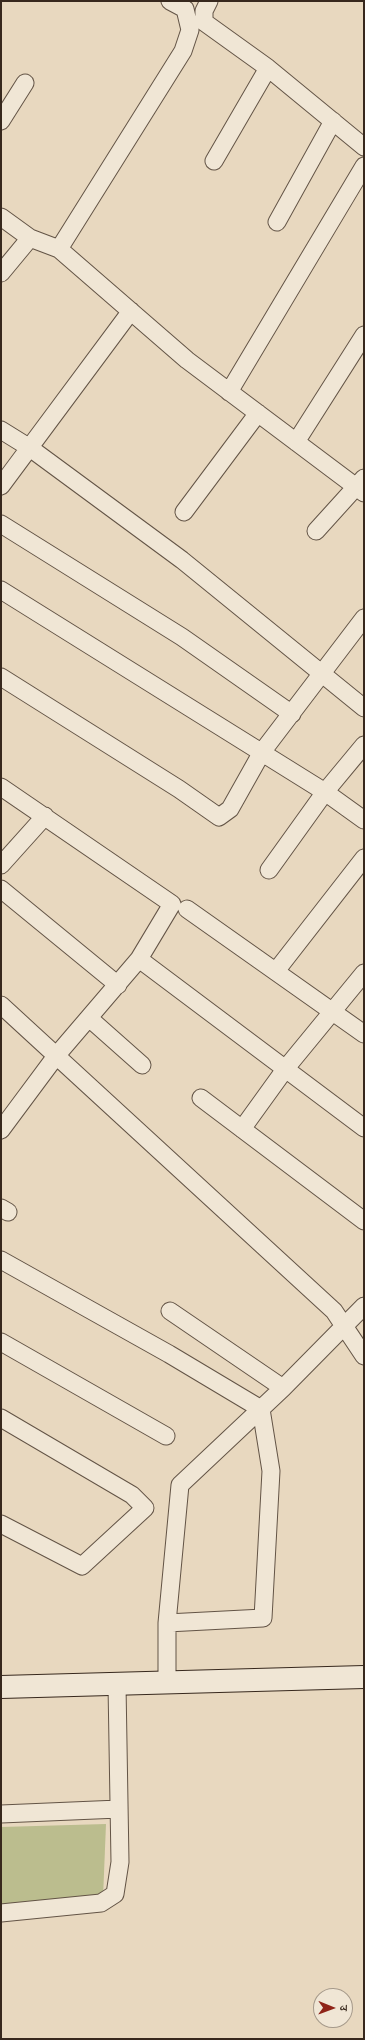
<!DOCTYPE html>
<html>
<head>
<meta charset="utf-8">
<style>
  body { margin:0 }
  #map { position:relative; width:365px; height:2040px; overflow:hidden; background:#e8d8bf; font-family:"Libre Caslon Text","Noto Serif Devanagari",serif }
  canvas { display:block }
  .frame { position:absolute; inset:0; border:2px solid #37281d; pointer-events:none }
  .north { position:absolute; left:313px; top:1988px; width:40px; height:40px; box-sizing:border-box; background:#f0e6d5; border:1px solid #a69a8b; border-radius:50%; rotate:91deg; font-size:11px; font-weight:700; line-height:16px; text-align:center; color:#37281d }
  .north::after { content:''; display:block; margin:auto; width:14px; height:18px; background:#8f2418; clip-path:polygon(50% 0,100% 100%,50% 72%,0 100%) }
</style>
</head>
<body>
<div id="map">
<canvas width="365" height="2040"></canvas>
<div class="frame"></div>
<div class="north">उ</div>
</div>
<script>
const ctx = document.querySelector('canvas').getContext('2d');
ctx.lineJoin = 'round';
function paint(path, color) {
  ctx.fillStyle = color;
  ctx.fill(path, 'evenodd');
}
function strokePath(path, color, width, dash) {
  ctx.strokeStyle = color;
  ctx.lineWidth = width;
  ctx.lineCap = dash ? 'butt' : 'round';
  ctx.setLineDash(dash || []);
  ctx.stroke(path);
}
paint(new Path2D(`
  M106 1824 103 1898 1 1908V1827Z`), '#bbbd8e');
const street = new Path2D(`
  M209 1 204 11V22L268 68 364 147
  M1 121 25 83
  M214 161 268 68
  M1 217 30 238 59 249 187 360 364 493
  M277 222 333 121
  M59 249 183 51 190 30 185 9 170 1
  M1 273 30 238
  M229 392 364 166
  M1 430 30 448 182 560 364 708
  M296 442 364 335
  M1 486 131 311
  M184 512 258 413
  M1 524 182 637 292 714
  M316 531 364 478
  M1 590 325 792 364 820
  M1 677 179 789 219 817 230 809 262 752 364 618
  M1 787 172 904 139 959 56 1056 1 1130
  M1 865 45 816
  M269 870 325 792 364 745
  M1 889 118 985
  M187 909 364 1034
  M139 959 364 1128
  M276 971 364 858
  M1 1005 334 1311 364 1356
  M89 1018 142 1065
  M201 1098 364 1221
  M242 1129 286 1068 364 973
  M1 1208 8 1212
  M1 1260 169 1354 261 1409 271 1471 263 1618 167 1623
  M170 1311 283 1388
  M1 1342 166 1436
  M1 1418 132 1495 145 1508 82 1566 1 1524
  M167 1684V1623L180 1485 283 1388 364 1306
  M1 1814 119 1809
  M1 1913 101 1903 115 1894 120 1862 117 1685`);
const secondary = new Path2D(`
  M1 1687 364 1677`);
strokePath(street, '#635446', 19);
strokePath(secondary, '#37281d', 24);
strokePath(street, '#f0e6d5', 17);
strokePath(secondary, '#f0e6d5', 22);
</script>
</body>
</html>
